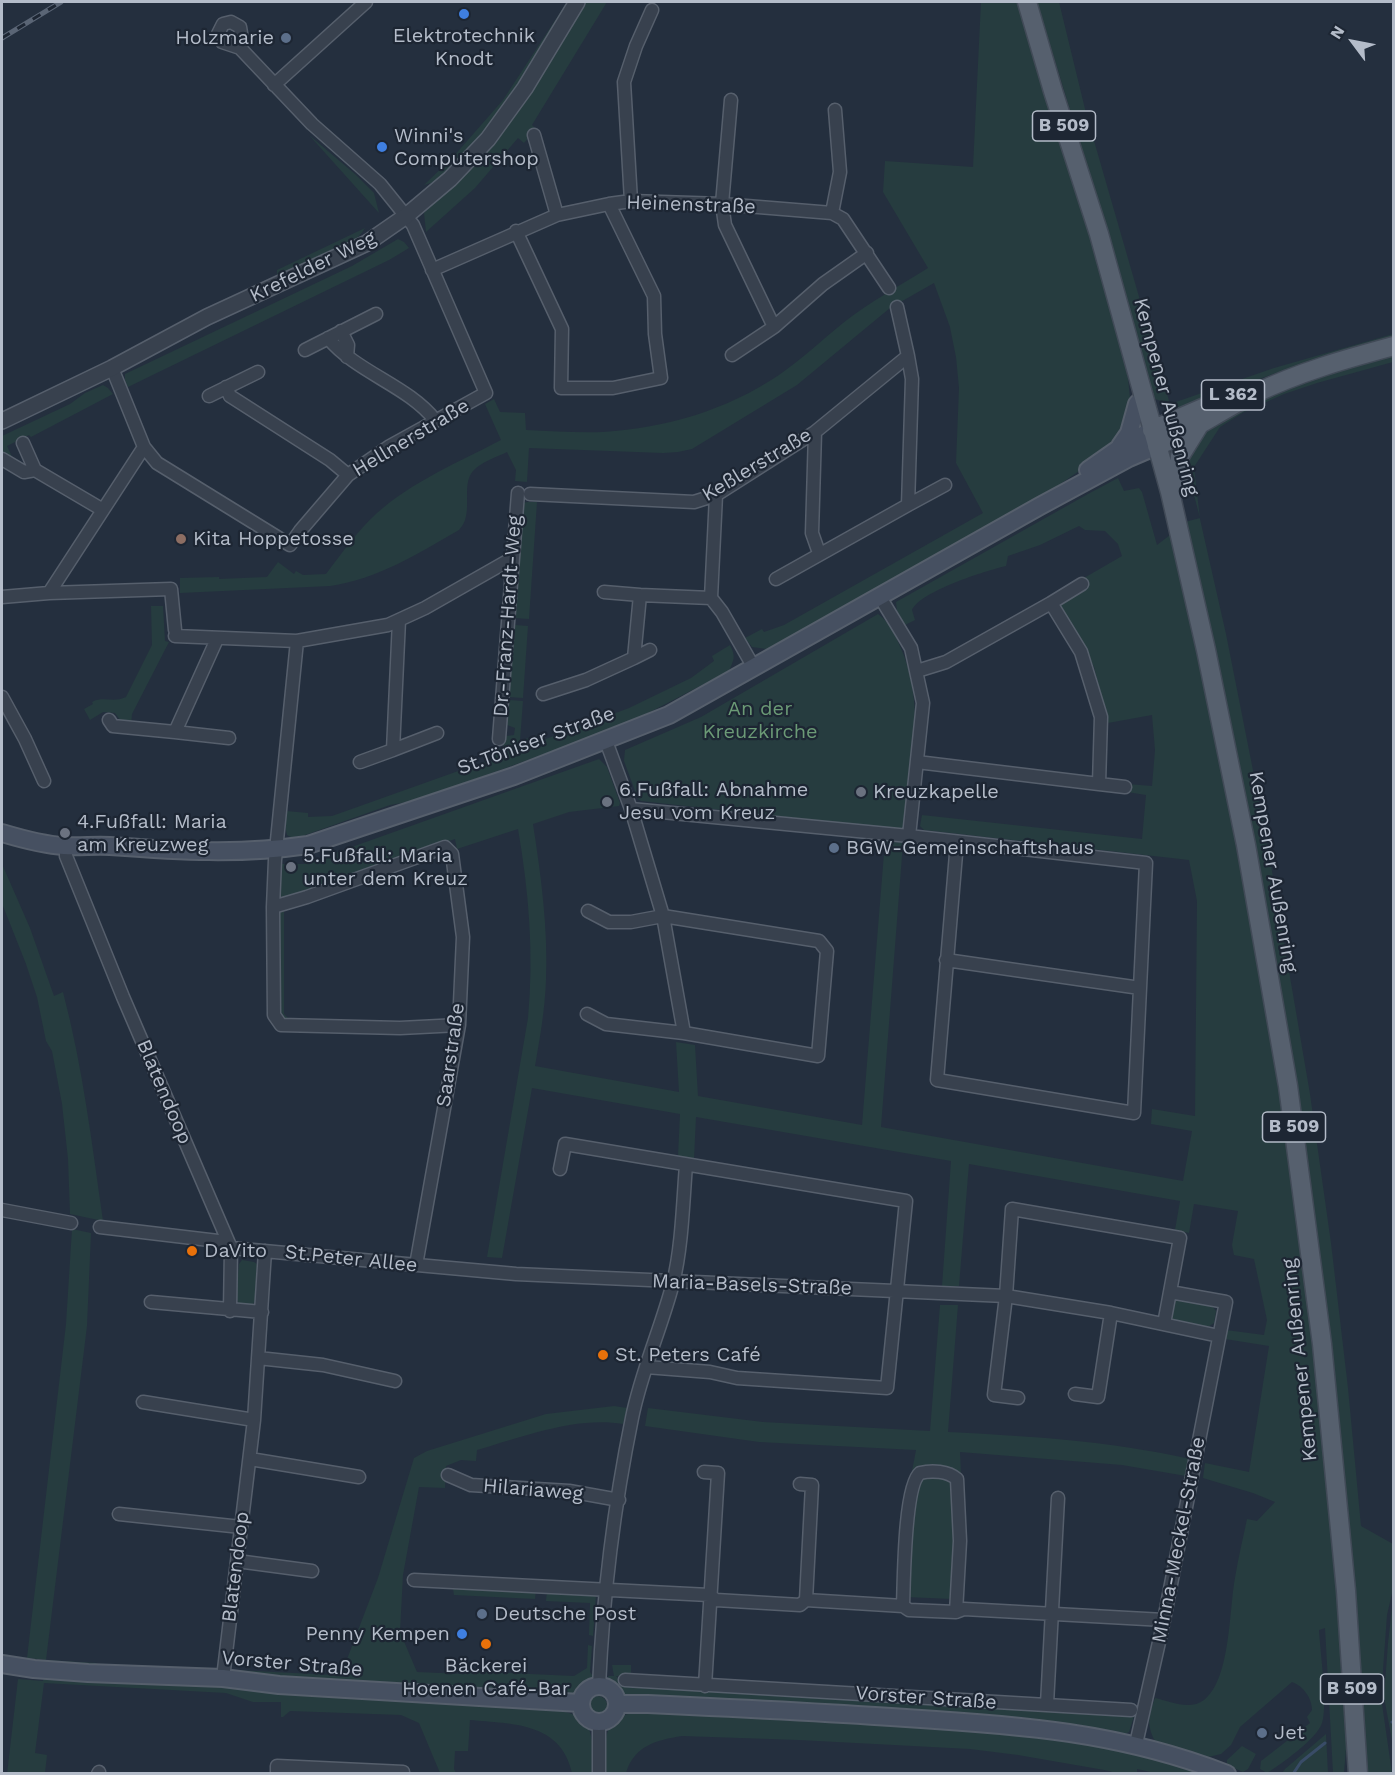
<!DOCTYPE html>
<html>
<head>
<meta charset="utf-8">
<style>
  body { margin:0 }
  #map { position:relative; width:1395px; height:1775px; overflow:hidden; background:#242f3e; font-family:"Work Sans",sans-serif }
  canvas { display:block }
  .frame { position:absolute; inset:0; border:3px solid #b4bcc9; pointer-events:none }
  .north { position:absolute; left:1323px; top:12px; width:60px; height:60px; -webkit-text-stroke:4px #1d2633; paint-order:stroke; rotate:302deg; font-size:16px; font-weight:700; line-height:24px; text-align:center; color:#b4bcc9 }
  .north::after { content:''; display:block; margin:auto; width:21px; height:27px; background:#b4bcc9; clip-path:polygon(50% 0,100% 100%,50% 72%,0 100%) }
</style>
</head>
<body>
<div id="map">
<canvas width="1395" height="1775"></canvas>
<div class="frame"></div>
<div class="north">N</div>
</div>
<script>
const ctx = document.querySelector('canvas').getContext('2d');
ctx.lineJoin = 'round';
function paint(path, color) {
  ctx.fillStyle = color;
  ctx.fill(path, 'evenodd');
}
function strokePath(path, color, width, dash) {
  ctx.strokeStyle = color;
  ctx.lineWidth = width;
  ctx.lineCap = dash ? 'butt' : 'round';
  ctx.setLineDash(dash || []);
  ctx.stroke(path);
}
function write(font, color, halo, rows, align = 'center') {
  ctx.font = font + ' "Work Sans",sans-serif';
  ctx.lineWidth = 4.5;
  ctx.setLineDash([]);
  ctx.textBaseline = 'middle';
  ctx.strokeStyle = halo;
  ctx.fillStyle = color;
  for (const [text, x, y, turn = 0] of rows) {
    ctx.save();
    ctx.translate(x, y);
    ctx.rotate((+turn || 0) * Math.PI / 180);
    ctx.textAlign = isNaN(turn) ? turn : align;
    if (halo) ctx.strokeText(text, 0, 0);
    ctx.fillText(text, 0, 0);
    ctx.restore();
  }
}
paint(new Path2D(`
  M567 2H571L532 68 475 144 438 181 424 185 453 157 503 100Z
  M583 2H607L532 125 536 129 524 143 518 138 475 188 426 232 424 213 450 188Z
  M981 2H1020L1066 140 1127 369 1131 407 1128 425 1108 451 1043 496 820 622 767 649 752 647 745 638 762 629 764 632 784 625 983 513 956 463 959 388 956 357 950 327 934 283 890 308 797 385 692 449 678 452 663 453 529 448 527 482 515 481 516 470 507 452C497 457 481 462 473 471 460 486 475 514 459 530 417 554 378 579 330 586L180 593V578L219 577V579L267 577 278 562 294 574 296 571 303 575 326 574C342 553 357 531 377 513 413 481 459 462 501 440L485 404 494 399 500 412 525 413 526 430C551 431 578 433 603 432 666 428 727 410 779 375 802 359 822 340 843 323 870 302 899 286 928 268L883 192 885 161 973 167Z
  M1037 2H1059L1086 113 1170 404 1274 368 1393 334V339L1276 373 1232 389 1173 415 1170 404 1152 398 1112 247Z
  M309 135 355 174 374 193 379 213Z
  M365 228C351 252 304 269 277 275V270Z
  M398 239 404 242 409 248 389 260 128 387 125 380V374L352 266Z
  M1393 350V362L1317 383 1284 394 1244 412 1220 427 1194 467 1200 519 1226 634 1266 836 1310 1094 1331 1243 1348 1388 1361 1526 1393 1544V1589L1387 1615 1381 1697 1392 1773H1367L1348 1514 1319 1251 1185 522 1200 518 1184 457 1195 437 1237 405Z
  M103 385 108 388 113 394 31 437 29 435 7 446 14 461 2 456V436L70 404 85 393Z
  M1118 478 1124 491 1139 488 1142 492 1157 545 1170 535 1210 708 1242 868 1288 1130 1336 1524 1347 1737 1344 1773H1333L1325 1628 1319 1630C1320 1650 1328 1706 1322 1723 1317 1739 1281 1764 1267 1773L1260 1769 1261 1761 1310 1723 1307 1717 1312 1710C1312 1699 1304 1686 1292 1682L1240 1727 1231 1745 1221 1754 1208 1757 1155 1741C1146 1724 1149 1715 1155 1698 1169 1701 1190 1711 1204 1700 1231 1679 1229 1609 1235 1578 1238 1558 1243 1539 1247 1519L1257 1521 1275 1502 1253 1493 1203 1478 1205 1463 1249 1472 1269 1346 1225 1339 1226 1330 1264 1335 1267 1320 1254 1259 1234 1255 1232 1245 1238 1211 1194 1204 1189 1233 1175 1230 1180 1201 969 1164 959 1286H942L951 1161 696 1117 694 1159 678 1156 680 1114 532 1088 502 1258 487 1257 528 1018C534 954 529 893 518 829L457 849 455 839 279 900V864H304L599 759 607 767 620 803 619 806 569 812 533 824C541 876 548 927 546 980 545 1009 540 1038 535 1066L679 1092 676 1042 695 1045 698 1096 862 1125 885 841 903 843 881 1127 1183 1181 1192 1131 1151 1124 1152 1109 1195 1116 1197 901 1189 860 924 830 920 826 922 815 1142 839 1146 795 1127 792 1128 784 1152 786 1155 750 1152 715 1108 723 1094 667 1059 602 1088 586 1084 578 1122 556 1118 544 1105 531 1085 530 1079 526 1040 545 1008 556 1006 566C985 571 921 591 912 610L915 620 905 625 897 611 896 602 1088 494Z
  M528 502H537L529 619 515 618 513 616 522 503Z
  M151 606H163L165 641 169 642 132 714 131 725 123 724 115 713 103 712 90 720 84 709 93 704 92 702C103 696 114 703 126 697L152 645Z
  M878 614C889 622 894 632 899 644 927 702 911 767 905 828L902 830 641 801 638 799 624 761 625 750 701 717Z
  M515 625 528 626 523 698 509 697 507 694 512 627Z
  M730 645C736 657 734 659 729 671L629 723 418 800 390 805 294 839 287 835 285 826 286 811 308 813V817L332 816 492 759 494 751 503 747 506 736 514 735 515 728 507 725V702L509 700 523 701 520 741 536 735 543 740 629 708 691 678 714 661 712 656Z
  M2 864 30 928 54 996 63 992C83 1068 92 1144 103 1221L70 1214 68 1159 62 1104 52 1051 46 1041 37 997 26 964 3 906Z
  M284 909V1014L291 1021H284L279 1014V911Z
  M72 1229 91 1233 87 1326 46 1660 97 1663 93 1667 47 1663 46 1660 27 1658 66 1324Z
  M242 1260 254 1262 257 1264 255 1301 251 1307 239 1304 236 1297 239 1264Z
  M1177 1299 1211 1305 1216 1311 1214 1323 1208 1327 1173 1321 1169 1315 1171 1304Z
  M940 1305H958L948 1432C1029 1436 1110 1441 1190 1459L1186 1476 1122 1465 960 1452 961 1474C943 1468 930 1468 912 1471L916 1450 759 1442 645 1426 648 1408 763 1422 930 1431Z
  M614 1406 627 1408 623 1424C576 1416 522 1437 477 1450L476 1461 461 1460 446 1466 445 1488 419 1487 403 1575 400 1632 417 1672 463 1674 464 1671 574 1676 587 1668 588 1645 592 1646 590 1672 593 1676C589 1687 581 1691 571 1695L422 1686 402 1683 397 1684 287 1678 244 1674 236 1670 332 1675 339 1673 344 1667 378 1578 414 1458 427 1451 546 1414Z
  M936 1476 952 1481 956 1511 953 1599 906 1597 907 1566 917 1485 924 1477Z
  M456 1586 536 1590 535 1599 454 1595 453 1589Z
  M547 1591 596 1595 593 1636 589 1635 590 1603 546 1601Z
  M1393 1599V1746L1384 1697 1388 1643Z
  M612 1665H631V1677L616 1676 621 1681 1135 1713 1129 1732 1123 1735 1081 1725 1021 1720 628 1696C616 1692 613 1688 608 1676H614Z
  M44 1676 242 1686 535 1706C587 1714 595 1718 593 1773H572C561 1722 512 1724 470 1720L468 1751H455L454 1769 456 1773H440L419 1723 401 1715 290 1711 283 1717H281V1702H253L226 1693 44 1683 35 1753 47 1755 45 1773 7 1774 18 1679 43 1681Z
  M589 1705a9 9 0 1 1 18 0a9 9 0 1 1-18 0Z
  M642 1711 843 1718 1107 1744 1206 1773H1155L1137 1769V1773H1114L1110 1771 1018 1755 970 1749 799 1740 682 1736C656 1740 634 1746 626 1773L604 1774C605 1739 601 1716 642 1711Z
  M1326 1734 1328 1773H1282L1285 1769Z
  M1242 1746 1256 1754 1248 1769 1243 1772 1227 1765V1760Z`), '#263c3f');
strokePath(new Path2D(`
  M1392 1722 1394 1721
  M1293 1774 1301 1762 1325 1743`), '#394c67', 3);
const minor = new Path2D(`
  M274 85 366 2
  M731 100 722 204 725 225 774 327 823 284 867 253
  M534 135 557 215
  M631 201 624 82 636 46 652 10
  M832 213 840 172 835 110
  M516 231 562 329 561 388H613L661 378 655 334 654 296 609 204
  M432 270 557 215 609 204 631 201 722 204 832 213 843 219 889 288
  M341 331 348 345 347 357
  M328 338C357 373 407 385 435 420
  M305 350 376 314
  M732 355 774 327
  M112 368 144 447 157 463 290 545 300 531 348 475 390 446 486 393 413 225 380 184 312 124 240 48 222 42 218 34 223 24 231 22 240 27 242 39 240 48
  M226 387 230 396 330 460 348 475
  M209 396 258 372
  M815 432 812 533 819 553
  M23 443 35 470 103 510
  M2 459 24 472 35 470
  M530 494 694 502 716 495 815 432 908 356 897 307
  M716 495 711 598 722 612 753 666
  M908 505 945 485
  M776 579 908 505 912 379 908 356
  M604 592 640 595
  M49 593 144 447
  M2 597 49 593 171 589 175 630
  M880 597 911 648 923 703 909 836
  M1051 603 1082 584
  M399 620 393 750 437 733
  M175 636 297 641 388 625 425 608 511 559
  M297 641 275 860 273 907 274 1015 281 1025 400 1028 459 1025
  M634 658 650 650
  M917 671 946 662 1051 603 1081 652 1101 717 1099 784 917 762
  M543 694 586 680 634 658 640 595 711 598
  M2 697 25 739 44 781
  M109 720 113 726 175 732 217 639
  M175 732 229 738
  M499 739 518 493
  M606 741 631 809 663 916 684 1033
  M360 762 393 750
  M1099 784 1125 787
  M631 809 909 836 1146 863 1134 1113 937 1080 957 842
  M66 846V856L123 997 231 1248 230 1311
  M273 907 307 897 445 847 452 854 463 937 459 1025 416 1265
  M946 960 1140 988
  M587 1014 606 1024 684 1033 818 1056 827 951 819 941 663 916 631 922H609L588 911
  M560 1169 565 1144 906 1201 887 1388 737 1378 710 1372 646 1367
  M2 1210 71 1223
  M100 1227 218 1241 231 1248 516 1274 1006 1296 1111 1313 1219 1336
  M151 1302 262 1312
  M258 1358 323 1365 395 1381
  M1075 1394 1098 1397 1111 1313
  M1018 1398 994 1395 1006 1296 1012 1209 1180 1238 1164 1324
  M143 1402 254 1420
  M250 1459 359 1477
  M704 1472 718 1473 705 1686
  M448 1475 471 1485 569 1491 619 1500
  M800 1484 812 1485 806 1600
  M119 1514 241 1527
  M237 1561 312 1571
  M414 1580 709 1595 716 1600 800 1605 806 1600 903 1606 909 1610 956 1612 964 1609 1164 1620
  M903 1606C904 1582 904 1486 920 1473 932 1470 948 1471 957 1479L960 1541 956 1612
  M223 1678 254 1420 265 1251
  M625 1680 1131 1710
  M599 1686C603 1597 614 1506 632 1418 641 1372 661 1329 673 1283 682 1247 683 1202 686 1165
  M1047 1704 1058 1498
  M599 1722V1774
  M1136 1744 1164 1620 1226 1302 1170 1292
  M98 1774 99 1772
  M277 1774V1766L403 1772V1774`);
const tertiary = new Path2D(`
  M2 421 112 368 207 317 367 243 406 216 450 179 488 139 525 88 577 2`);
const secondary = new Path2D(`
  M1120 446 1129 433 1137 404 1144 397
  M1088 470 1118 449 1152 430
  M2 833C22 839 43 845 64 846 80 847 95 845 110 846 178 851 240 855 308 845L514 776 669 715 1040 506 1129 458 1157 446
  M2 1664 34 1669 88 1673 223 1678 279 1685 580 1703
  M581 1704a18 18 0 1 1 36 0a18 18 0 1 1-36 0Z
  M617 1704H648C734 1708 820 1712 906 1718 1019 1725 1120 1732 1227 1774`);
const primary = new Path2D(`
  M1027 2 1053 91 1099 234 1170 492 1206 650 1246 845 1288 1086 1322 1344 1346 1591 1358 1774
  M1152 430 1219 401
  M1157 446C1191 432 1221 410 1254 394 1299 372 1346 359 1394 346
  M1170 492 1178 482 1180 456 1198 427`);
strokePath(minor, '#565f6c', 15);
strokePath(tertiary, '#565f6c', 18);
strokePath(secondary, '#565f6c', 20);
strokePath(primary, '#414a57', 21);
strokePath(minor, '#38414e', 12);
strokePath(tertiary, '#38414e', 15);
strokePath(secondary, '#465061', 16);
strokePath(primary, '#56606e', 18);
const rail = new Path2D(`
  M2 38 61 2`);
strokePath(rail, '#5a6575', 5);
strokePath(rail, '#1d2633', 3, [9]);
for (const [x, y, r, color] of [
  [464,14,6,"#3f7fe0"],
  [286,38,6,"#5c6f8a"],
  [382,147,6,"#3f7fe0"],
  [181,539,6,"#8d6e63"],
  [861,792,6,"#6b7280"],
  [607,802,6,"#6b7280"],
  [65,833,6,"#6b7280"],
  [834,848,6,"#5c6f8a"],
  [291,867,6,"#6b7280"],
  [192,1251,6,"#e8710a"],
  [603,1355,6,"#e8710a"],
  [482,1614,6,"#5c6f8a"],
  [462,1634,6,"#3f7fe0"],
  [486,1644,6,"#e8710a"],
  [1262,1733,6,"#5c6f8a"]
]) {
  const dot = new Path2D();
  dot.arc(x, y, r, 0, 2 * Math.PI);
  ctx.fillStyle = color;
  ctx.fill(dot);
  strokePath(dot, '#1d2633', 2);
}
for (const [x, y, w] of [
  [1064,126,63],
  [1233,395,63],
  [1294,1127,63],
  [1352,1689,63]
]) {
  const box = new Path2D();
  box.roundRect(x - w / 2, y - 15, w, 30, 4.5);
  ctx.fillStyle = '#1d2633';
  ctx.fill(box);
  strokePath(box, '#b4bcc9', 1.5);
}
write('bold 18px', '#b4bcc9', null, [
  ["B 509",1064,126],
  ["L 362",1233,395],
  ["B 509",1294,1127],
  ["B 509",1352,1689]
]);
write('20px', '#b4bcc9', '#1d2633', [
  ["Elektrotechnik",464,36,"center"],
  ["Knodt",464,59,"center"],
  ["Holzmarie",274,38,"right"],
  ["Winni's",394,136],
  ["Computershop",394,159],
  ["Kita Hoppetosse",193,539],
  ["6.Fußfall: Abnahme",619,790],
  ["Jesu vom Kreuz",619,813],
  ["Kreuzkapelle",873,792],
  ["4.Fußfall: Maria",77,822],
  ["am Kreuzweg",77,845],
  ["BGW-Gemeinschaftshaus",846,848],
  ["5.Fußfall: Maria",303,856],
  ["unter dem Kreuz",303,879],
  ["DaVito",204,1251],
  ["St. Peters Café",615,1355],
  ["Deutsche Post",494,1614],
  ["Penny Kempen",450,1634,"right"],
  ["Bäckerei",486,1666,"center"],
  ["Hoenen Café-Bar",486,1689,"center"],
  ["Jet",1274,1733]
], 'left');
write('20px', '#b4bcc9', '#1d2633', [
  ["Heinenstraße",691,205,2],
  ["Krefelder Weg",313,267,-26],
  ["Kempener Außenring",1166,397,75],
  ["Hellnerstraße",411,438,-31],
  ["Keßlerstraße",757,465,-31],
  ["Dr.-Franz-Hardt-Weg",508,616,-86],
  ["St.Töniser Straße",536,741,-20],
  ["Kempener Außenring",1273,872,80],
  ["Saarstraße",451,1055,-82],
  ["Blatendoop",164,1092,67],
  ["St.Peter Allee",351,1259,6],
  ["Maria-Basels-Straße",752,1285,2],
  ["Kempener Außenring",1300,1360,-96],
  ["Hilariaweg",533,1490,5],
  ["Minna-Meckel-Straße",1179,1540,-79],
  ["Blatendoop",236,1567,-83],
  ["Vorster Straße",292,1664,5],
  ["Vorster Straße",926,1698,4]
]);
write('20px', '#6b9a76', '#1d2633', [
  ["An der",760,709],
  ["Kreuzkirche",760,732]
]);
</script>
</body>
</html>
